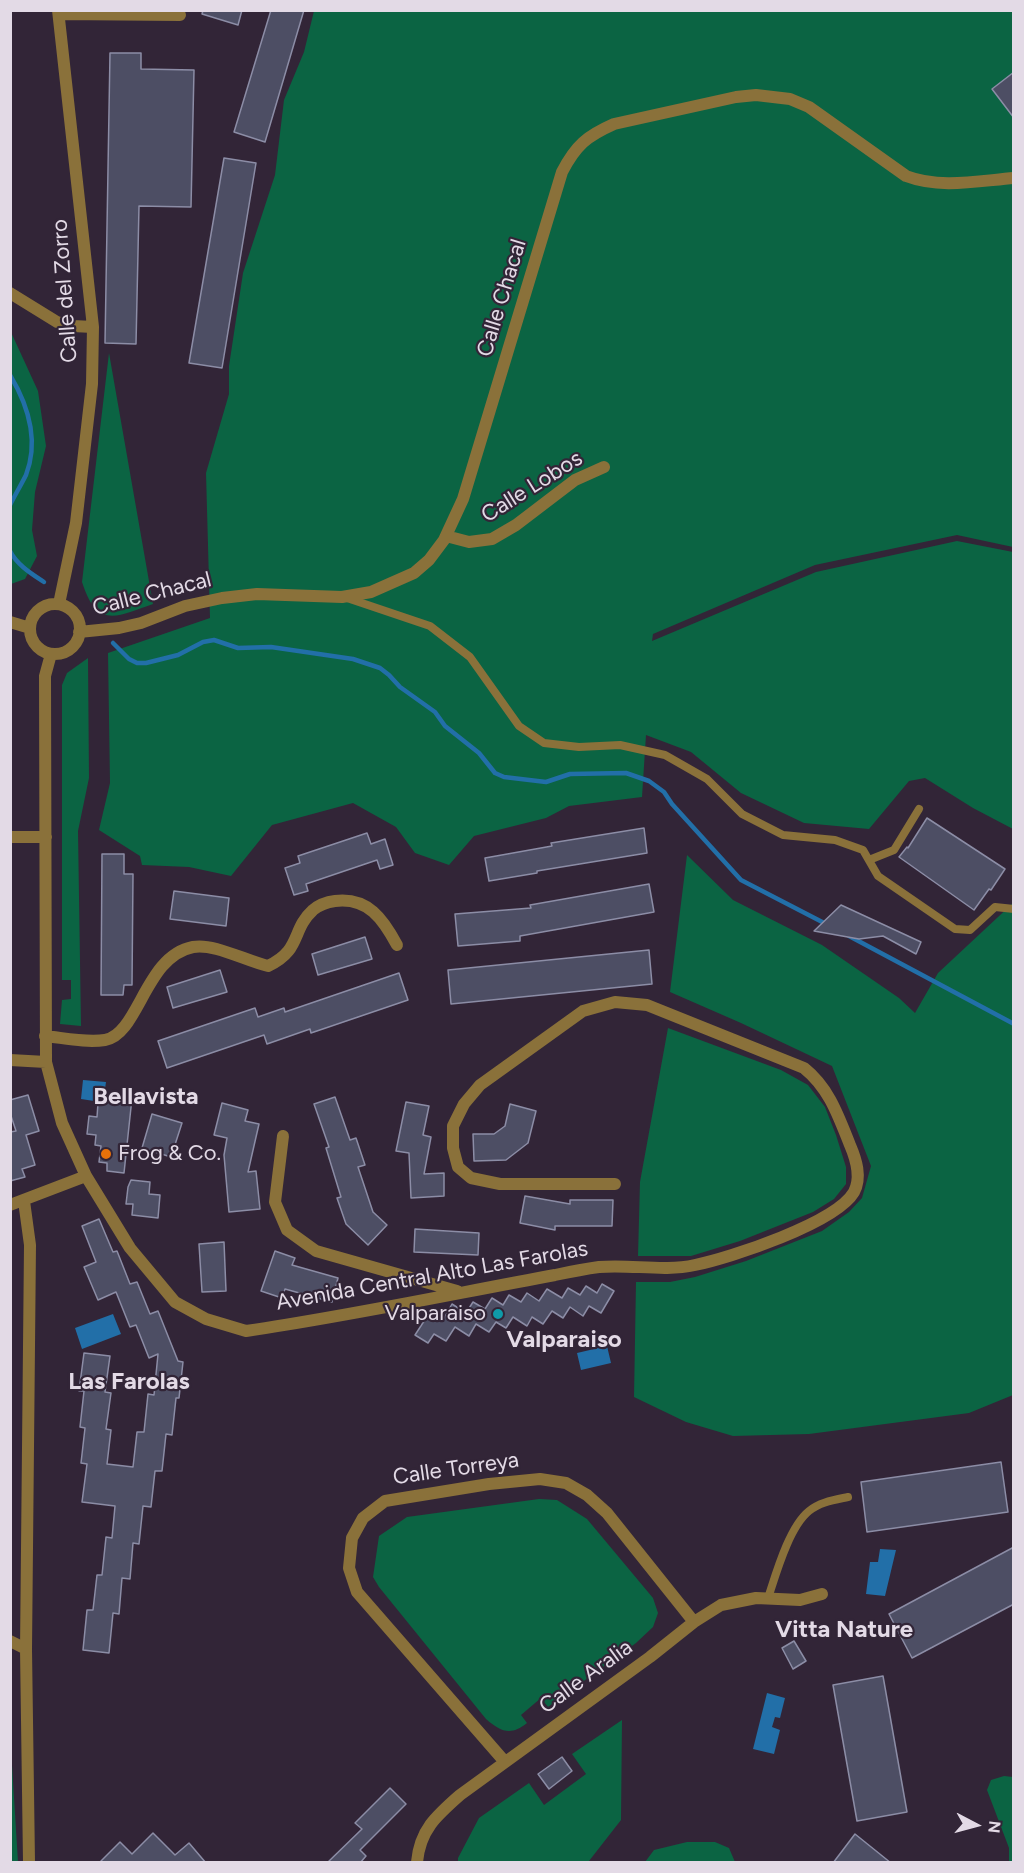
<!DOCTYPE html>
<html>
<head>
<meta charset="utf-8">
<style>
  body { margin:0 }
  #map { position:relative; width:1024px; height:1873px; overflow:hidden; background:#322537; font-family:Figtree,sans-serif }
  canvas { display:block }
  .frame { position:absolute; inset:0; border:12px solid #e3dae6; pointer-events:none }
  .north { position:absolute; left:946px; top:1795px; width:60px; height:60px; -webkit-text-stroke:4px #322537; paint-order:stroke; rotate:96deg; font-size:16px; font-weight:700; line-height:24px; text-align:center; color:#e3dae6 }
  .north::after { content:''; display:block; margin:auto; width:21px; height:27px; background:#e3dae6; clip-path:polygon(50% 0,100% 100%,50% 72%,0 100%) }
</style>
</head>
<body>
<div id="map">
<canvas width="1024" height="1873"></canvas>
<div class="frame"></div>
<div class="north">N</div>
</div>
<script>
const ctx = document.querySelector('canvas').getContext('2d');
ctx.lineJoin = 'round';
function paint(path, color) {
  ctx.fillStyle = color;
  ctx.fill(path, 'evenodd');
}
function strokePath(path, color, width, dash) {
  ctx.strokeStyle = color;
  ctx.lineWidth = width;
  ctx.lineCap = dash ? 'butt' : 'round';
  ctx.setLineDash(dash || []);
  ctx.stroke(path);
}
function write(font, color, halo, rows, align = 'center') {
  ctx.font = font + ' Figtree,sans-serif';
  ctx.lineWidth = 4.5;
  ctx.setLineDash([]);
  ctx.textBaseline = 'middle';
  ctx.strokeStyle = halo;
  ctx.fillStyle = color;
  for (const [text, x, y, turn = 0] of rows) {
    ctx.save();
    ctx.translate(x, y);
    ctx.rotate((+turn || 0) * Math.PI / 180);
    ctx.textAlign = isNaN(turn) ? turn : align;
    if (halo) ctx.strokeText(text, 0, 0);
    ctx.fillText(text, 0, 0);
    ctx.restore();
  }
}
paint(new Path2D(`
  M314 11H1013V547L957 535 815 565 653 634 652 641 816 572 957 541 1013 552V829L973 808 925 778 909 781 869 829 804 823 741 793 691 752 646 735 642 797 569 806 546 818 474 836 449 865 415 853 396 827 353 803 272 825 231 876 189 867 142 865 140 856 99 830 110 783 108 653 210 618 206 473 229 394V366L243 273 275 175 284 100 304 52Z
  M10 330 38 391 46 446 35 492 32 530 37 556 25 579 11 584Z
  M109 353 153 604C116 617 97 629 82 582Z
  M88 658 89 778 78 831 81 1026 60 1024 62 1000 71 999V980H62V685L67 673Z
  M687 855 733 900 822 945 899 998 915 1013 938 973 1013 903V1395L969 1413 809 1434 733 1436 686 1422 634 1397 636 1282H670L695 1277 746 1261 822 1231 849 1212 862 1198 871 1166 832 1066 741 1023 670 992Z
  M668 1028 781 1070 808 1085 825 1107 836 1135 846 1167V1184L834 1199 813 1212 740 1241 691 1256H638L640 1182Z
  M539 1499 557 1500 587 1519 653 1598 658 1613 653 1627 636 1643 548 1707 541 1698 521 1715 527 1723C511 1736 501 1732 486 1719L379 1587 373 1577 379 1536 407 1517Z
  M622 1720 621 1820 589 1861 590 1862H458V1858L479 1818 529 1783 544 1805 586 1774 572 1754Z
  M11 1749 18 1862H11Z
  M1004 1776 1013 1777V1862H1009V1848L987 1790 991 1780Z
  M687 1842H715L729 1848 735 1862H645L654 1850Z`), '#0b6443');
paint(new Path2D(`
  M83 1080 106 1082 104 1096 95 1095 94 1101 81 1099Z
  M113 1314 121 1334 82 1349 75 1328Z
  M607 1346 611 1363 581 1370 577 1353Z
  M880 1549 896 1550 885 1596 866 1594 870 1562H878Z
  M767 1693 785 1698 780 1718 775 1717 772 1727 780 1730 774 1754 753 1749Z`), '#226fa8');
strokePath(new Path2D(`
  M10 375C28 405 39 441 26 475 21 485 15 495 10 505
  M10 551C17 565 32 574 44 582
  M113 643 129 659 137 663H146L178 655 203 642 214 640 238 648 271 647 353 659 380 668 389 675 400 687 435 712 445 726 479 753 495 773 504 777 546 782 570 774 626 773 649 781 664 792 672 804 741 880 828 925
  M849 936 1014 1024`), '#226fa8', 4.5);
const building = new Path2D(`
  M203 10H242L238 25 202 14Z
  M271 10H304L265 142 234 132Z
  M110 53H141V69L194 70 191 207 139 206 136 344 105 343Z
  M1014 72V118L992 89Z
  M224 158 256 163 222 368 189 363Z
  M927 818 1005 869 991 890 989 889 974 910 899 857 907 847 908 848Z
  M644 828 647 853 537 871V873L489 881 485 858 552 846 551 843Z
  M367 833 371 844 385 839 393 865 380 869 377 860 306 884 308 891 294 895 285 868 300 863 298 856Z
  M102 854H124V874H133L132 985H124L123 995H101Z
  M649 884 654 912 520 936V941L458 946 455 914 531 908 530 905Z
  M174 891 229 898 226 926 170 919Z
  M841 905 921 942 916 954 883 936 859 939 814 931Z
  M365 937 372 959 318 975 312 954Z
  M649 950 652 984 451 1004 448 970Z
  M220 970 227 992 173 1008 167 987Z
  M399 973 408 1000 311 1033 310 1029 267 1044 264 1035 167 1068 158 1041 255 1008 258 1017 284 1008 285 1012Z
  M28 1095 39 1131 26 1135 35 1165 22 1169 25 1177 10 1181V1132L16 1131 10 1113V1100Z
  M107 1095 132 1098 124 1173 107 1171V1163L99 1162 101 1146 95 1145 96 1135 87 1134 89 1116 97 1117 98 1103 106 1104Z
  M335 1097 350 1140 356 1138 365 1165 358 1167 373 1212 387 1225 368 1245 346 1224 337 1198 341 1197 326 1148 329 1147 314 1104Z
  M406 1102 429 1106 423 1135 431 1137 424 1174 444 1173V1196L411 1198 409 1153 396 1151Z
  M222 1103 248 1110 245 1121 259 1124 248 1172 256 1171 260 1209 229 1212 224 1155 227 1138 214 1135Z
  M510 1104 536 1111 528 1143 506 1160 474 1161 473 1134H494L505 1126Z
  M152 1114 182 1123 171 1157 142 1148Z
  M131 1180 150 1182 149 1194 160 1195 158 1218 132 1215 133 1204H126L128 1187Z
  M525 1196 570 1204V1200H613L612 1226H555V1230L520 1223Z
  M99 1219 113 1252 117 1251 130 1284 137 1282 150 1314 158 1311 178 1361 183 1362 179 1398H176L172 1435 166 1434 162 1471H155L151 1507 143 1506 139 1544 133 1543 130 1579 122 1578 119 1614 113 1613 109 1653 83 1650 87 1610H93L97 1575H102L106 1537 112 1538 115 1506 82 1502 87 1464 81 1463 85 1428 80 1427 84 1391H79L84 1353 110 1356 105 1392 111 1393 106 1429 111 1430 107 1464 133 1467 137 1432H144L148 1394 154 1395 158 1354 149 1358 136 1325 130 1327 116 1292 98 1300 84 1267 96 1262 82 1226Z
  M415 1229 479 1233 478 1255 414 1252Z
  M224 1242 226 1291 202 1292 199 1244Z
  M275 1251 295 1258 292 1265 338 1278 332 1302 285 1289 282 1298 261 1291Z
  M602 1284 614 1291 601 1313 589 1306 583 1316 570 1307 563 1318 552 1311 543 1324 532 1317 527 1326 513 1317 506 1328 496 1322 489 1332 476 1324 469 1336 455 1327 446 1341 434 1334 428 1343 415 1335 430 1312 443 1320 452 1304 466 1313 473 1302 485 1309 492 1298 503 1305 509 1295 521 1302 527 1293 539 1301 547 1289 562 1298 568 1288 580 1295 586 1286 597 1293Z
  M1001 1462 1008 1512 867 1532 861 1482Z
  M1014 1547V1604L912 1658 889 1614Z
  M794 1641 806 1661 793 1669 782 1648Z
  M883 1676 907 1812 857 1821 833 1685Z
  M562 1757 572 1771 549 1789 538 1774Z
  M390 1788 406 1804 360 1850 366 1856 360 1863H327L362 1829 355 1823Z
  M153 1833 175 1855 189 1843 206 1863H99L120 1842 132 1854Z
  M855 1834 891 1863H833Z`);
paint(building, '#4d4e64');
strokePath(building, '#8c8da6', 1.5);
strokePath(new Path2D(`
  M347 598 430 626 470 657 519 726 544 743 579 747 620 745 665 755 707 779 742 814 783 835 835 840 863 850 878 876 955 929 970 930 995 907 1014 909
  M869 860 894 850 919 809
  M768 1598C776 1574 789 1527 809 1511 820 1502 834 1500 848 1497`), '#8a713a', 8);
strokePath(new Path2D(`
  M58 10 93 327 92 384 76 523 59 604
  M59 14 180 15
  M10 293 57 322 73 326 93 327
  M446 536 469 542 492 539 516 525 575 480 604 467
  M30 629a25 25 0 1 1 50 0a25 25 0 1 1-50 0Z
  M10 622 30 628
  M79 632 119 628 141 623 185 606 222 598 257 594 342 597 371 592 414 573 429 560 444 540 463 499 562 172C576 145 587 136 614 124L736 97 756 95 790 99 809 107 906 176C940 189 977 181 1014 178
  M51 654 45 676 46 1062 62 1123 86 1176 130 1248 175 1302 206 1319 246 1331C349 1316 452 1294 555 1275 569 1272 584 1269 599 1267 631 1264 663 1272 695 1265 730 1258 836 1223 854 1192 862 1177 856 1159 850 1145 838 1115 829 1088 804 1068L647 1005 615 1002 583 1011 480 1085 464 1104 453 1126V1148L458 1167 471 1178 500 1184H615
  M10 837H46
  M45 1036C64 1038 86 1043 105 1040 139 1034 145 956 193 947 214 943 246 961 268 966 302 950 291 930 313 910 319 905 327 902 335 901 368 897 383 919 397 945
  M10 1060 46 1062
  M283 1136 275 1202 287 1230 316 1251 457 1291
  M24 1201 30 1245 26 1649 29 1862
  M10 1205 86 1176
  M10 1641 26 1649
  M505 1762 357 1592 349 1568 352 1538 363 1518 385 1501 489 1484 540 1479 566 1483 587 1495 607 1513 694 1622
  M417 1862C420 1830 436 1816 460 1795L650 1657 694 1622 721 1605 756 1598 800 1600 822 1594`), '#8a713a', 12);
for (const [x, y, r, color] of [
  [106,1154,6,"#e8710a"],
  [498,1314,6,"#0f9aa8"]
]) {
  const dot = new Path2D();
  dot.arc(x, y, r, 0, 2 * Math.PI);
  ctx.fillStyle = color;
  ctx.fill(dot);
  strokePath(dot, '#322537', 2);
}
write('22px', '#e3dae6', '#322537', [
  ["Calle del Zorro",65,291,-94],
  ["Calle Chacal",502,298,-73],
  ["Calle Lobos",532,487,-32],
  ["Calle Chacal",152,594,-14],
  ["Avenida Central Alto Las Farolas",432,1276,-10],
  ["Calle Torreya",456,1469,-8],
  ["Calle Aralia",586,1677,-36]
]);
write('22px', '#e3dae6', '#322537', [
  ["Frog & Co.",118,1154],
  ["Valparaiso",486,1314,"right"]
], 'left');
write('bold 24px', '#e3dae6', '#322537', [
  ["Bellavista",146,1097],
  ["Valparaiso",564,1340],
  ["Las Farolas",129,1382],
  ["Vitta Nature",844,1630]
]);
</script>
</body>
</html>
